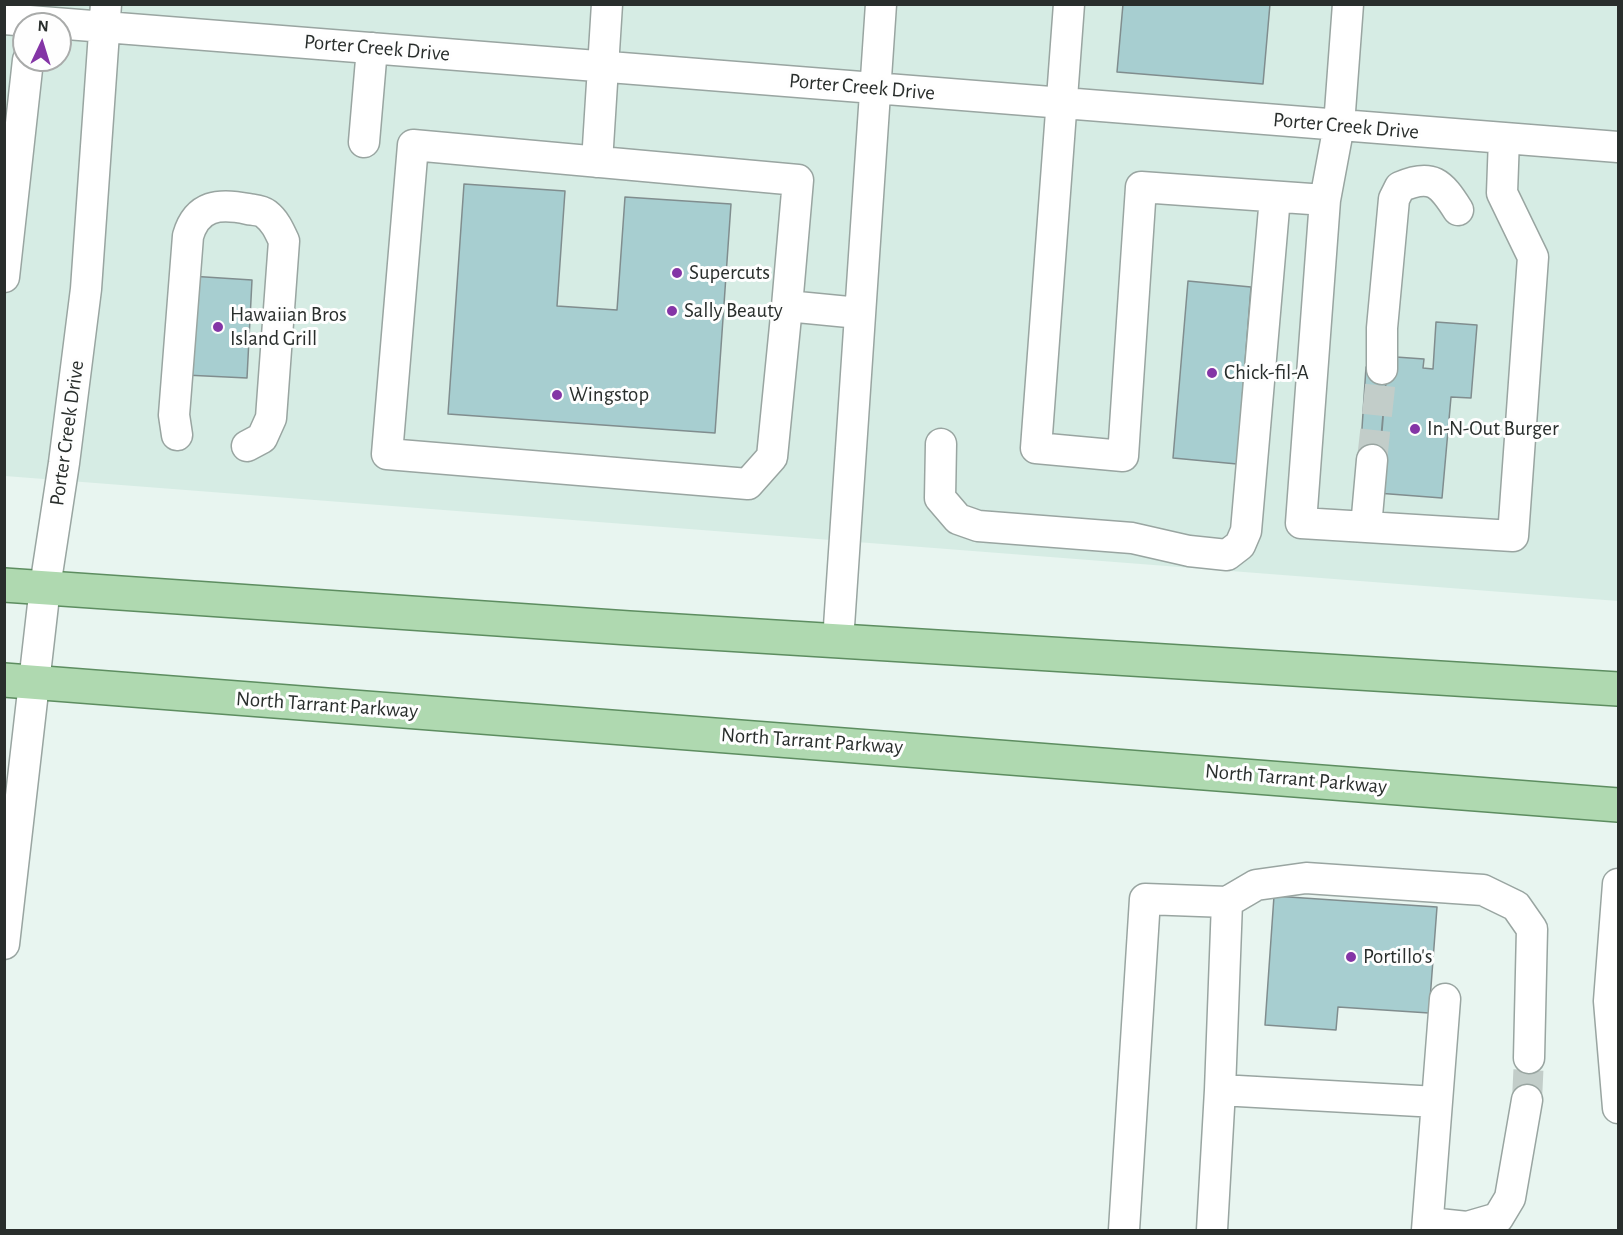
<!DOCTYPE html>
<html>
<head>
<meta charset="utf-8">
<style>
  body { margin:0 }
  #map { position:relative; width:1623px; height:1235px; overflow:hidden; background:#e8f5f0; font-family:"Alegreya Sans",sans-serif }
  canvas { display:block }
  .frame { position:absolute; inset:0; border:6px solid #292e2c; pointer-events:none }
  .north { position:absolute; left:12px; top:12px; width:60px; height:60px; box-sizing:border-box; background:#fefefe; border:2px solid #a9abaa; border-radius:50%; rotate:4deg; font-size:16px; font-weight:700; line-height:24px; text-align:center; color:#292e2c }
  .north::after { content:''; display:block; margin:auto; width:21px; height:27px; background:#8435a6; clip-path:polygon(50% 0,100% 100%,50% 72%,0 100%) }
</style>
</head>
<body>
<div id="map">
<canvas width="1623" height="1235"></canvas>
<div class="frame"></div>
<div class="north">N</div>
</div>
<script>
const ctx = document.querySelector('canvas').getContext('2d');
ctx.lineJoin = 'round';
function paint(path, color) {
  ctx.fillStyle = color;
  ctx.fill(path, 'evenodd');
}
function strokePath(path, color, width, dash) {
  ctx.strokeStyle = color;
  ctx.lineWidth = width;
  ctx.lineCap = dash ? 'butt' : 'round';
  ctx.setLineDash(dash || []);
  ctx.stroke(path);
}
function write(font, color, halo, rows, align = 'center') {
  ctx.font = font + ' "Alegreya Sans",sans-serif';
  ctx.lineWidth = 6;
  ctx.setLineDash([]);
  ctx.textBaseline = 'middle';
  ctx.strokeStyle = halo;
  ctx.fillStyle = color;
  for (const [text, x, y, turn = 0] of rows) {
    ctx.save();
    ctx.translate(x, y);
    ctx.rotate((+turn || 0) * Math.PI / 180);
    ctx.textAlign = isNaN(turn) ? turn : align;
    if (halo) ctx.strokeText(text, 0, 0);
    ctx.fillText(text, 0, 0);
    ctx.restore();
  }
}
paint(new Path2D(`
  M4 5H1618V601L5 476ZM24 24H60V60H24Z`), '#d6ece4');
const building = new Path2D(`
  M1123 4H1270L1263 84 1117 72Z
  M464 184 565 191 557 306 617 310 625 197 731 204 715 433 448 414Z
  M190 276 252 280 247 378 185 375Z
  M1188 281 1251 287 1237 464 1173 458Z
  M1436 322 1477 325 1471 398 1451 397 1442 498 1377 493 1387 369 1396 357 1424 359 1423 368 1433 369Z
  M1366 367 1387 369 1379 460 1360 459Z
  M1274 896 1437 907 1429 1013 1338 1007 1336 1030 1265 1025Z`);
paint(building, '#a7ced0');
strokePath(building, '#808d8e', 1.5);
strokePath(new Path2D(`
  M1372 460 1382 369
  M1527 1100 1529 1058`), '#c2cdc9', 30, [30, 15]);
const minor = new Path2D(`
  M1069 4 1036 448 1123 456 1141 187 1325 200
  M1348 4 1339 125 1325 200 1301 523 1513 536 1533 257 1502 193 1504 138
  M4 19 1618 147
  M364 142 372 48
  M597 162 607 4
  M4 277 28 60
  M787 306 772 457 748 484 387 454 413 145 798 180 787 306 859 313
  M1382 369V328L1394 199 1400 187C1432 173 1441 183 1458 210
  M177 435 174 415 188 236C197 205 219 203 248 209 253 210 261 210 266 214 275 221 279 230 284 241L271 418 262 438 247 446
  M941 444 940 498 958 519 978 526 1132 538 1189 551 1227 555 1240 545 1246 531 1275 197
  M1366 527 1372 460
  M838 641 881 4
  M1618 884 1609 1001 1618 1108
  M1227 902 1220 1090 1437 1102
  M4 944 45 587 64 463 86 289 106 4
  M1429 1223 1467 1227 1498 1218 1510 1198 1527 1100
  M1124 1230 1145 899 1227 902 1256 885 1306 878 1483 890 1516 906 1532 929 1529 1058
  M1212 1230 1220 1090
  M1427 1230 1445 999`);
const major = new Path2D(`
  M4 585 629 628 1618 689
  M4 680 1618 805`);
strokePath(minor, '#99a5a1', 33);
strokePath(major, '#5d8d60', 36);
strokePath(minor, '#fff', 30);
strokePath(major, '#afd9b0', 33);
for (const [x, y, r, color] of [
  [677,273,6,"#8435a6"],
  [672,311,6,"#8435a6"],
  [218,327,6,"#8435a6"],
  [1212,373,6,"#8435a6"],
  [557,395,6,"#8435a6"],
  [1415,429,6,"#8435a6"],
  [1351,957,6,"#8435a6"]
]) {
  const dot = new Path2D();
  dot.arc(x, y, r, 0, 2 * Math.PI);
  ctx.fillStyle = color;
  ctx.fill(dot);
  strokePath(dot, '#fefefe', 2);
}
write('21px', '#292e2c', '#fefefe', [
  ["Porter Creek Drive",377,48,5],
  ["Porter Creek Drive",862,87,5],
  ["Porter Creek Drive",1346,126,5],
  ["Porter Creek Drive",67,433,-82],
  ["North Tarrant Parkway",327,705,4],
  ["North Tarrant Parkway",812,741,4],
  ["North Tarrant Parkway",1296,779,5]
]);
write('21px', '#292e2c', '#fefefe', [
  ["Supercuts",689,273],
  ["Sally Beauty",684,311],
  ["Hawaiian Bros",230,315],
  ["Island Grill",230,339],
  ["Chick-fil-A",1224,373],
  ["Wingstop",569,395],
  ["In-N-Out Burger",1427,429],
  ["Portillo's",1363,957]
], 'left');
</script>
</body>
</html>
